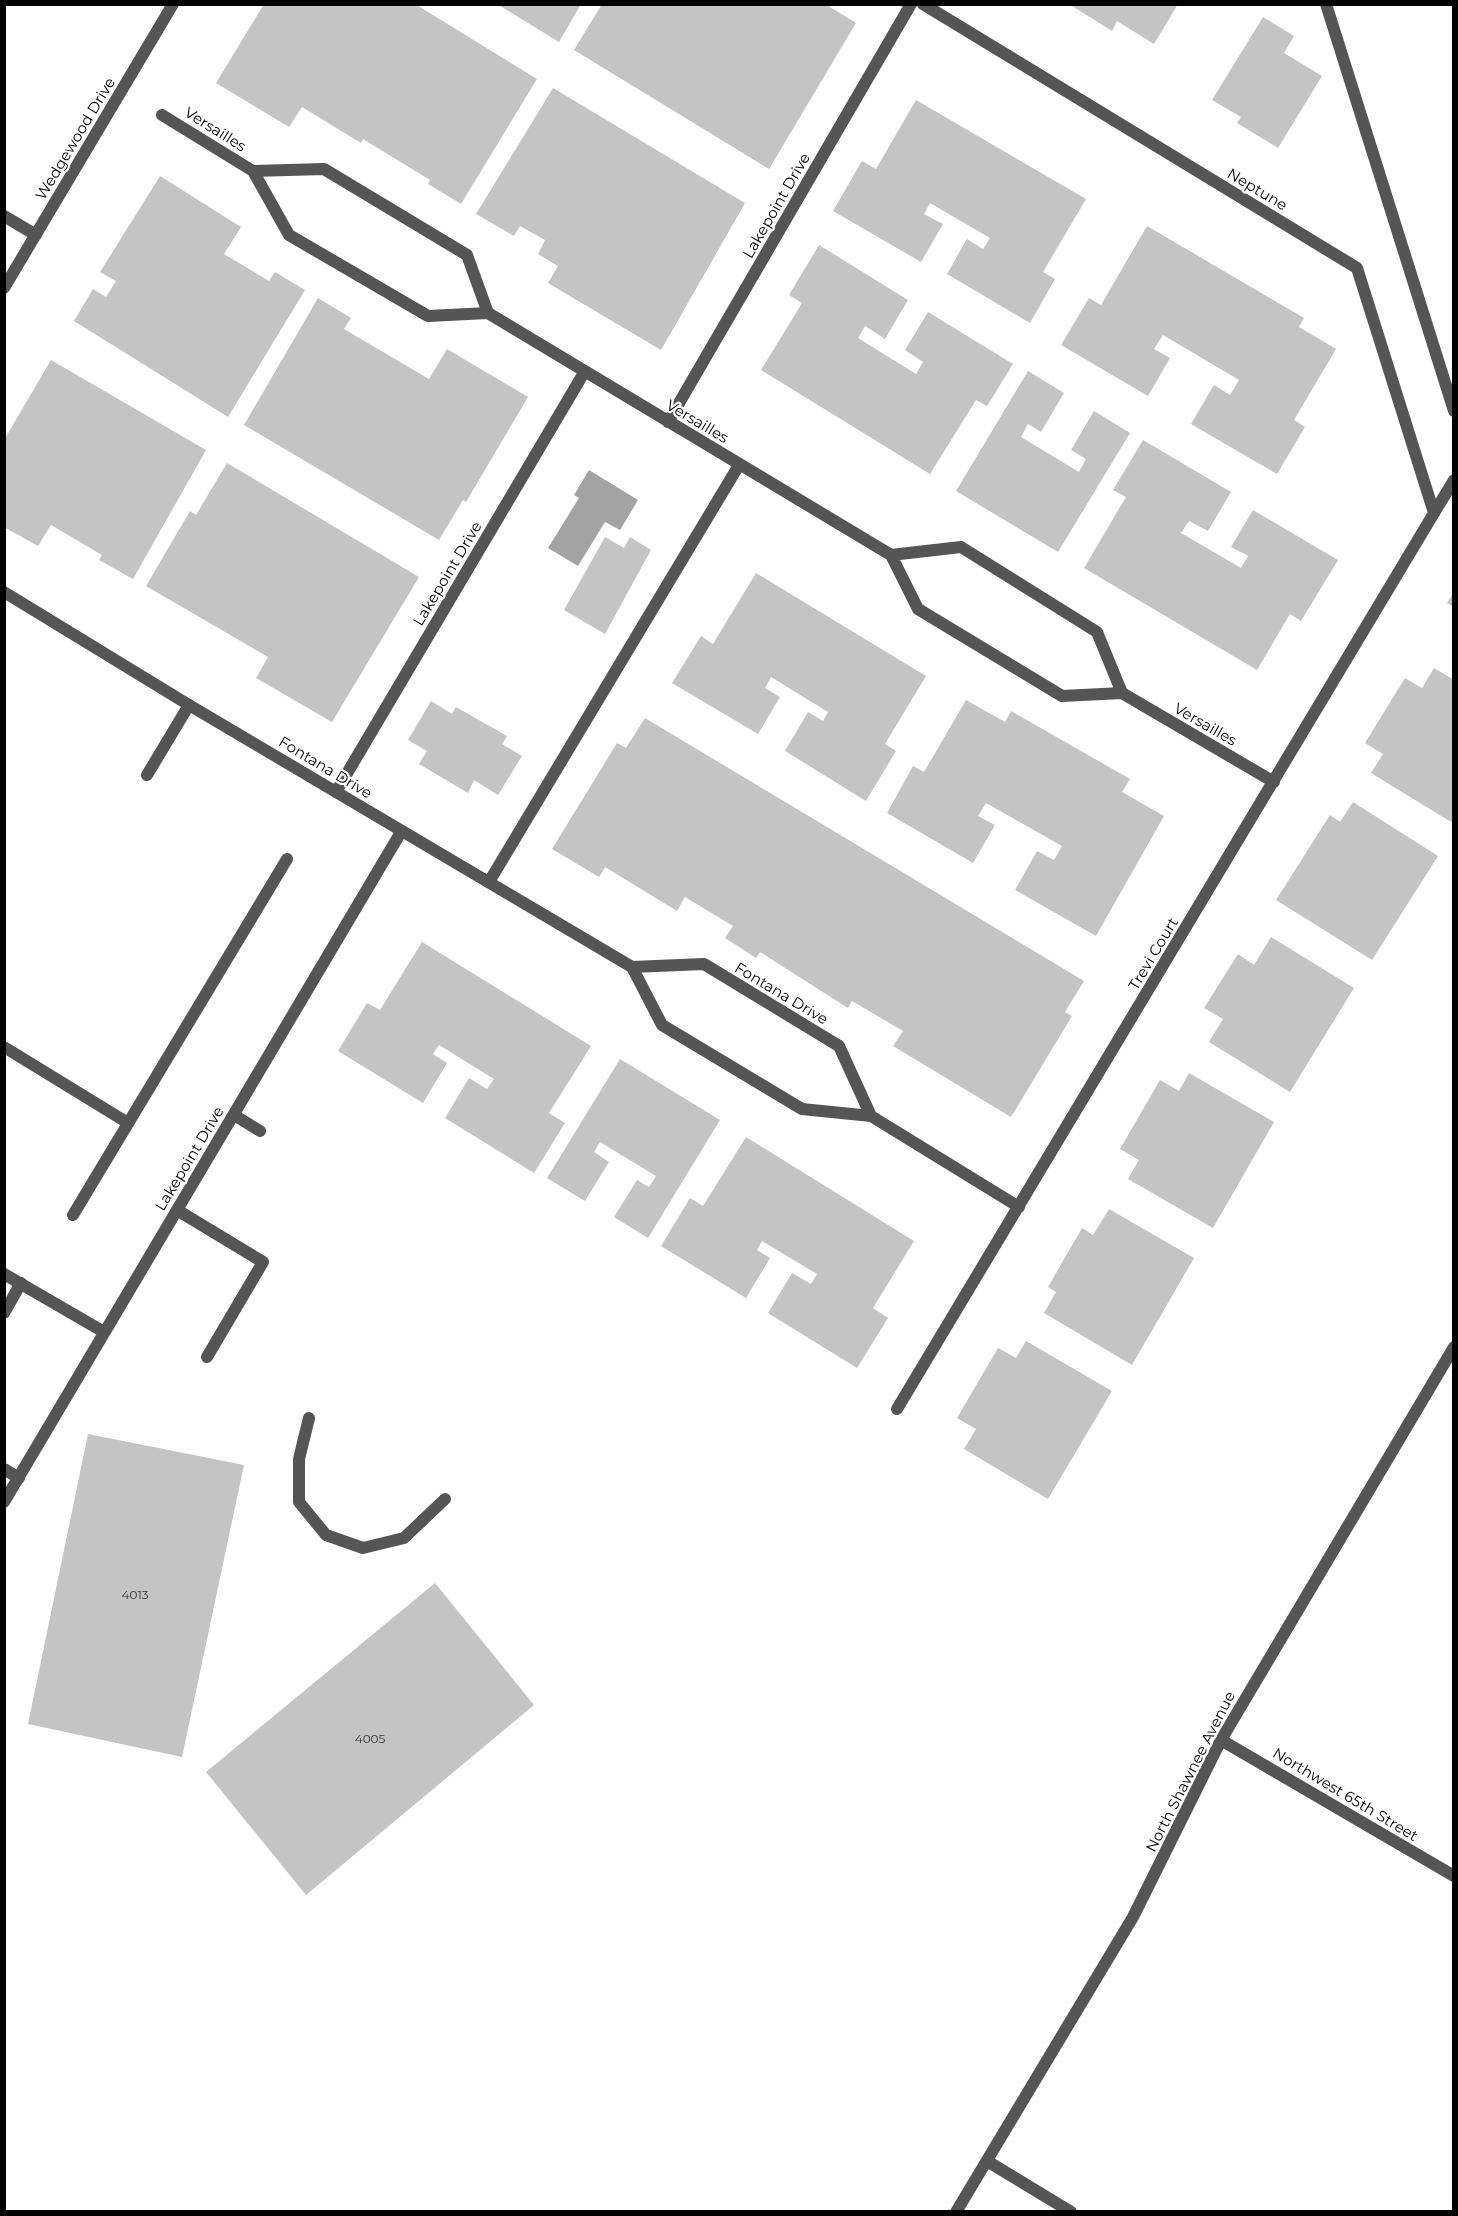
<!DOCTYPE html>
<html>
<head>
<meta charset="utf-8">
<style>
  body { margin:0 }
  #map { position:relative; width:1458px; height:2216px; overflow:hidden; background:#fff; font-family:Montserrat,sans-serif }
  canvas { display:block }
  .frame { position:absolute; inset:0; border:6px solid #000; pointer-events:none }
</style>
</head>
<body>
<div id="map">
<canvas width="1458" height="2216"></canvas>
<div class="frame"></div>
</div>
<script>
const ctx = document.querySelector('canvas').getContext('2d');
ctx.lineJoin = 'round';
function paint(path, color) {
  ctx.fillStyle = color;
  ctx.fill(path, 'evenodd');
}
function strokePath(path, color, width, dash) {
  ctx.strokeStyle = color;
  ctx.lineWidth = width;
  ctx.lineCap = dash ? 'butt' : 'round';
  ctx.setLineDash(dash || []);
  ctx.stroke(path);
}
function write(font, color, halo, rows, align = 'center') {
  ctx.font = font + ' Montserrat,sans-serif';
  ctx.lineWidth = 4.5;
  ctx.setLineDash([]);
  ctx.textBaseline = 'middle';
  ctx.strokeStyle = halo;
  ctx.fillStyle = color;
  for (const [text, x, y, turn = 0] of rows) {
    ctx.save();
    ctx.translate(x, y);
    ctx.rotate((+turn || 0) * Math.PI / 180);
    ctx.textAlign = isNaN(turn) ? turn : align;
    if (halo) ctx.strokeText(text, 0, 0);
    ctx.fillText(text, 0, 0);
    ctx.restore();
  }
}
paint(new Path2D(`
  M589 470 638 500 620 530 605 522 578 566 548 548 579 498 574 495Z`), '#a3a3a3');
paint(new Path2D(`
  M264 4H415L537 79 461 204 428 184 430 180 363 139 361 143 302 107 289 127 216 83Z
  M497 4H581L559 42Z
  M602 4H825L856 23 769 169 574 50Z
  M1069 4H1178L1154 44 1117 21 1112 31Z
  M1263 17 1294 36 1284 53 1322 76 1278 148 1237 123 1241 117 1212 100Z
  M553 88 745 203 661 350 548 283 558 266 538 254 545 240 520 226 514 236 476 214Z
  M916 100 1086 199 1043 272 1055 279 1030 323 947 274 967 239 983 249 990 238 930 203 924 214 943 224 921 262 833 211 862 161 876 169Z
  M160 176 241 227 224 254 269 281 275 272 305 290 228 417 74 321 93 289 106 297 116 281 100 272Z
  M1147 226 1304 318 1299 327 1336 349 1294 420 1305 427 1277 474 1191 424 1214 385 1230 395 1239 380 1163 335 1154 349 1170 358 1148 396 1061 345 1089 298 1101 305Z
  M819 245 908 300 885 339 865 326 858 338 916 374 923 362 905 350 928 312 1013 364 987 406 976 400 930 474 761 370 802 303 789 295Z
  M318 298 351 318 344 329 429 379 447 349 528 397 466 502 463 500 439 540 244 425Z
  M51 360 206 450 133 579 99 560 102 555 51 525 38 546 4 527V440Z
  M1028 371 1064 393 1041 432 1028 424 1021 437 1079 472 1086 459 1071 450 1094 411 1130 433 1058 552 956 491Z
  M1143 440 1231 492 1208 531 1189 521 1181 533 1241 568 1248 556 1231 547 1253 510 1338 560 1301 621 1290 614 1257 670 1084 568 1126 497 1113 490Z
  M227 463 419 577 332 722 256 678 268 657 146 586 190 511 196 515Z
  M605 537 624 548 630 537 651 550 605 634 564 610Z
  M756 573 926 676 885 744 896 751 866 801 785 751 808 712 823 721 828 712 771 677 765 688 780 697 758 734 672 683 701 636 713 644Z
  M1454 592V607L1447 603Z
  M1434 668 1454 680V818L1451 822 1371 773 1383 754 1365 743 1405 678 1422 688Z
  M966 700 1005 722 1011 711 1130 779 1122 792 1164 816 1096 936 1015 890 1037 851 1054 860 1062 846 986 803 978 816 995 825 973 863 887 813 913 766 924 772Z
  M431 701 452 714 456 707 507 736 502 744 522 756 498 795 474 780 468 793 419 764 427 751 408 740Z
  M645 718 1084 981 1065 1012 1072 1016 1011 1117 893 1046 903 1031 852 1001 848 1008 760 952 756 958 725 938 733 926 685 897 677 911 605 867 599 877 552 849 617 743 626 748Z
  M1353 802 1438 856 1372 960 1276 900 1330 815 1340 822Z
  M1271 937 1354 988 1290 1092 1209 1042 1223 1019 1204 1008 1238 954 1254 965Z
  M422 942 591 1046 549 1113 565 1123 534 1173 445 1118 469 1078 487 1089 494 1079 439 1045 433 1054 447 1063 423 1103 338 1051 367 1003 380 1010Z
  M620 1059 720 1120 648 1238 614 1217 637 1180 649 1187 656 1176 600 1142 594 1152 609 1162 585 1201 547 1178Z
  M1189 1073 1274 1122 1213 1228 1128 1179 1139 1160 1120 1149 1160 1080 1179 1091Z
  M746 1137 914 1241 873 1308 888 1318 857 1368 768 1313 792 1273 811 1284 817 1274 762 1241 757 1250 770 1258 746 1298 661 1246 690 1198 703 1206Z
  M1109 1209 1194 1258 1132 1365 1044 1313 1056 1292 1048 1287 1082 1228 1093 1235Z
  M1026 1341 1112 1391 1048 1499 964 1449 976 1429 957 1418 998 1348 1016 1358Z
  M88 1434 244 1465 182 1757 28 1724Z
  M435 1583 534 1705 306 1895 206 1772Z`), '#c4c4c4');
strokePath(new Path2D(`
  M1326 4 1454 411
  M147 775 189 705
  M4 1047 128 1123
  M234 1115 260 1131
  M177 1210 263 1262 207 1357
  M73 1215 287 859
  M4 1313 21 1283
  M309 1418 299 1459V1502L326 1535 363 1548 404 1538 445 1499
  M4 1469 19 1478`), '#555', 12);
strokePath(new Path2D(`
  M1434 513 1454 480`), '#555', 12);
strokePath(new Path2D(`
  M162 115 253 171 289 235 428 316 488 313 891 555 918 609 1062 696 1122 693 1274 782
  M253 171 324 169 467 255 488 313
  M4 216 36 235
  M4 288 173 4
  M668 422 911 4
  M891 555 961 547 1097 632 1122 693
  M4 592 189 705 632 967 662 1025 802 1109 871 1116 1019 1207
  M336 792 585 371
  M489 882 739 465
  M632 967 704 964 839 1046 871 1116
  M4 1274 104 1332
  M897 1409 1434 513 1357 268 923 4
  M4 1502 401 832
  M1221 1740 1454 1876
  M987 2161 1071 2212
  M956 2212 1133 1917 1221 1740 1454 1347`), '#555', 12);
write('12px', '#313131', null, [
  ["4013",135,1595],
  ["4005",370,1739]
]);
write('15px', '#000', '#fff', [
  ["Versailles",215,130,32],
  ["Wedgewood Drive",76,139,-59],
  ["Neptune",1257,190,31],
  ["Lakepoint Drive",777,206,-60],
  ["Versailles",697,422,31],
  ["Lakepoint Drive",448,574,-59],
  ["Versailles",1205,725,30],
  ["Fontana Drive",325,768,31],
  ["Trevi Court",1154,954,-59],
  ["Fontana Drive",781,994,31],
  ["Lakepoint Drive",190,1159,-59],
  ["North Shawnee Avenue",1191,1772,-63],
  ["Northwest 65th Street",1345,1795,31]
]);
</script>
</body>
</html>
